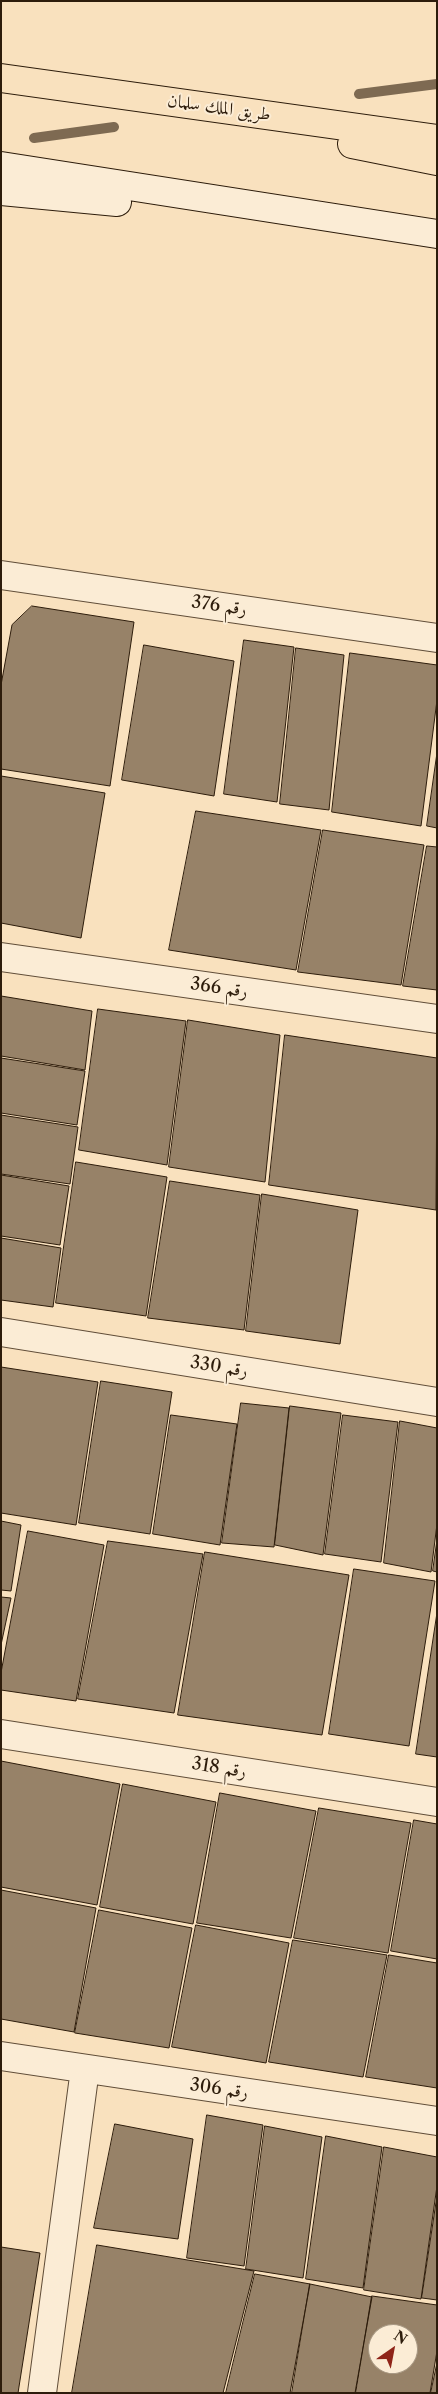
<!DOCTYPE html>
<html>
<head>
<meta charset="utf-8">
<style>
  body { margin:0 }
  #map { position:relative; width:438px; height:2394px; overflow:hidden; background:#f9e1be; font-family:"Libre Caslon Text",serif }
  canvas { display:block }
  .frame { position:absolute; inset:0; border:2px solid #2d1c0b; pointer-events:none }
  .north { position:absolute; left:368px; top:2324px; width:50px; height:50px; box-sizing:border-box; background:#fbecd5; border:1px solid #a99984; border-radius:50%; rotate:33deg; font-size:14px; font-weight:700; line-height:20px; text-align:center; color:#2d1c0b }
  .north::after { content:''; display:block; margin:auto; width:18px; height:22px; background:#8f2418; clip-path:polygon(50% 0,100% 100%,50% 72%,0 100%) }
</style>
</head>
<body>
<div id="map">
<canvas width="438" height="2394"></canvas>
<div class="frame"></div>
<div class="north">N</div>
</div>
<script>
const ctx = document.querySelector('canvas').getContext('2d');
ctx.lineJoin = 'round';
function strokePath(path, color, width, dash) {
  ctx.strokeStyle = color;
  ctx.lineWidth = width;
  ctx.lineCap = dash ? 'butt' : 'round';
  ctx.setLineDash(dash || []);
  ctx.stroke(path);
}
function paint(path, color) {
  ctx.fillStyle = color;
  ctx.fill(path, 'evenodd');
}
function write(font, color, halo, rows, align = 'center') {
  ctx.font = font + ' "Libre Caslon Text",Amiri,serif';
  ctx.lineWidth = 4;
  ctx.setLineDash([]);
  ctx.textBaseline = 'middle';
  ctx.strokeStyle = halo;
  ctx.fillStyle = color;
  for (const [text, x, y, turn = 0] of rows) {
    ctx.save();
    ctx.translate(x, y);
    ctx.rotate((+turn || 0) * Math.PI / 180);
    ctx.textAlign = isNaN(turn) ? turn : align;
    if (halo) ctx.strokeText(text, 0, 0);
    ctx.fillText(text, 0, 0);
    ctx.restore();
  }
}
strokePath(new Path2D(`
  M359 94 437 84
  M34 138 114 127`), '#7e6a52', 10);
const building = new Path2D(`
  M32 606 134 622 110 786 1 769V685L12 625Z
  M244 640 294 647 277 802 224 794Z
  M144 645 234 661 214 796 122 780Z
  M296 648 344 655 329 810 280 804Z
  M350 653 437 665V700L421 826 332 812Z
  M437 753V828L427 826Z
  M1 776 105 793 81 938 1 923Z
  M196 811 321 830 296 970 169 950Z
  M323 830 424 845 401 985 298 972Z
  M427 846 437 847V990L403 986Z
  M1 996 92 1011 85 1070 1 1056Z
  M98 1009 186 1021 167 1165 79 1150Z
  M188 1020 280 1035 265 1182 169 1167Z
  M285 1035 437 1058 436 1210 269 1185Z
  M1 1058 85 1071 77 1125 1 1113Z
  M1 1115 78 1127 70 1184 1 1174Z
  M76 1162 167 1177 146 1316 56 1303Z
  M1 1175 69 1186 60 1245 1 1236Z
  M170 1181 260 1195 244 1330 148 1318Z
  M262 1194 358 1210 340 1344 246 1331Z
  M1 1238 61 1248 53 1307 1 1300Z
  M1 1367 98 1382 76 1525 1 1513Z
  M101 1381 172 1392 150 1534 79 1523Z
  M241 1403 289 1408 274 1547 222 1543Z
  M290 1406 341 1413 323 1555 275 1545Z
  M171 1415 237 1424 220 1545 153 1534Z
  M343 1415 398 1422 381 1562 325 1554Z
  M400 1421 437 1428V1524L431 1572 384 1563Z
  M1 1521 21 1525 11 1591 1 1590Z
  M28 1531 104 1545 76 1701 1 1690V1673Z
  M437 1540V1572L433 1571Z
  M108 1541 203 1554 174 1713 78 1699Z
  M205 1552 349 1575 322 1735 178 1715Z
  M354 1569 435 1581 409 1746 329 1734Z
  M1 1597 11 1598 1 1645Z
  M437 1613V1757L416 1754Z
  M1 1761 120 1784 97 1905 1 1887Z
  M123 1784 216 1802 193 1924 100 1907Z
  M220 1793 316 1811 291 1938 197 1923Z
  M319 1808 411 1823 388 1953 294 1938Z
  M414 1820 437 1824V1959L391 1951Z
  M1 1890 96 1908 74 2032 1 2019Z
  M99 1910 192 1928 169 2048 75 2033Z
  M196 1925 289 1943 266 2063 172 2047Z
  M293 1940 387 1955 363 2077 269 2062Z
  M389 1955 437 1963V2088L366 2077Z
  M207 2115 263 2125 244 2266 187 2258Z
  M115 2124 193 2139 178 2239 94 2228Z
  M265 2126 322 2137 303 2278 246 2269Z
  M326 2136 382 2147 363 2288 306 2279Z
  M384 2147 437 2157V2186L421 2299 364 2290Z
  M437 2196V2300L422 2298Z
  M97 2245 254 2271 223 2393H72Z
  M1 2247 40 2253 18 2393H1Z
  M255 2274 310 2284 290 2393H226Z
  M310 2284 372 2297 355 2393H292Z
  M372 2296 437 2305V2351L430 2393H356ZM378 2334H408V2364H378Z
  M437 2363V2393H431Z`);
paint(building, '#978268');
strokePath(building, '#2d1c0b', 1);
const minor = new Path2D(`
  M1 575 437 638
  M1 957 437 1019
  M1 1332 437 1402
  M1 1734 437 1802
  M1 2056 437 2121
  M42 2393 85 2069`);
const secondary = new Path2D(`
  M1 166 437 234
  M1 191 117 202`);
const trunk = new Path2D(`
  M1 78 437 139
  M352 144 437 161`);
strokePath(minor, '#604d38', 30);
strokePath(secondary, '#2d1c0b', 30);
strokePath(trunk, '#2d1c0b', 30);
strokePath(minor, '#fbecd5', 28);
strokePath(secondary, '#fbecd5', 28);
strokePath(trunk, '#f9e1be', 28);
write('18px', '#2d1c0b', '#fbecd5', [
  ["طريق الملك سلمان",219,108,8],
  ["رقم 376",219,606,8],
  ["رقم 366",219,988,8],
  ["رقم 330",219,1367,9],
  ["رقم 318",219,1768,9],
  ["رقم 306",219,2089,8]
]);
</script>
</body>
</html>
